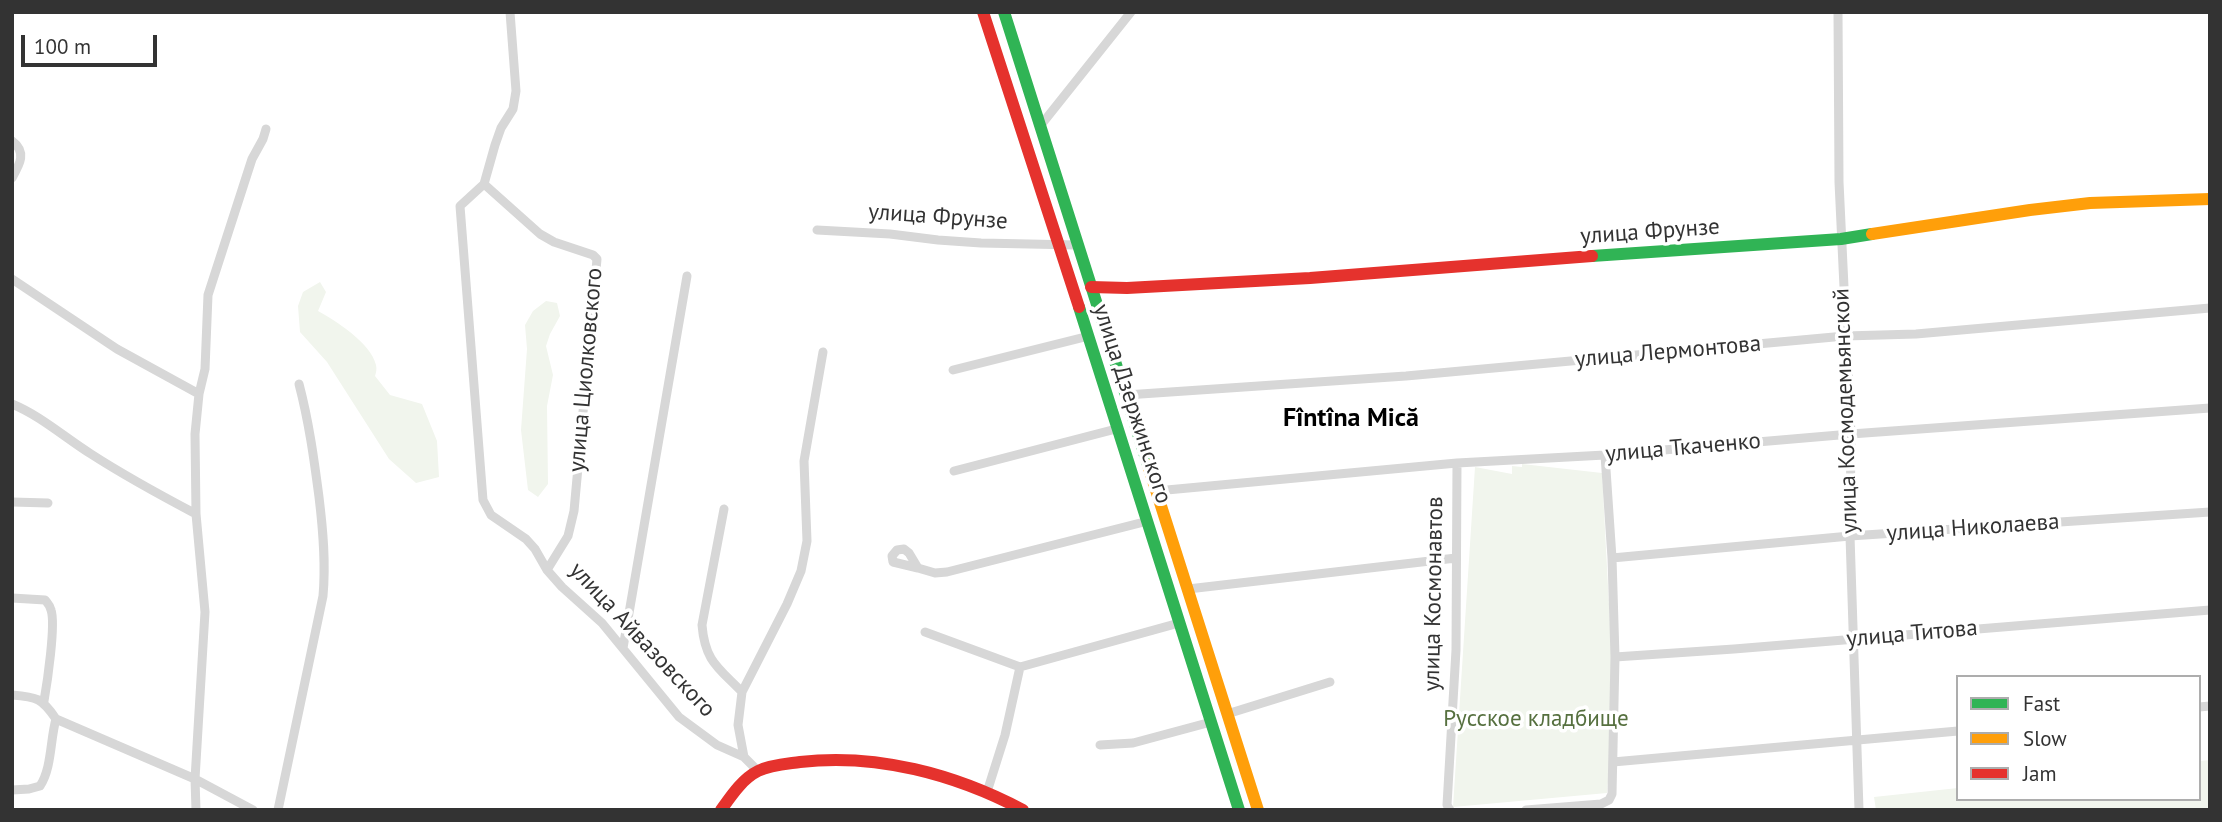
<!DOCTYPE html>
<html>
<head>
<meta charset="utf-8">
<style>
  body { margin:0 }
  #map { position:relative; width:2222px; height:822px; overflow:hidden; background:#fff; font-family:"PT Sans",sans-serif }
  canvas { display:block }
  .frame { position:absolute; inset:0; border:14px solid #333; pointer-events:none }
  .legend { position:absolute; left:1956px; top:675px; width:245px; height:126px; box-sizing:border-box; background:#fff; border:2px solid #adadad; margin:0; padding:9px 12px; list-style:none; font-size:21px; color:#333 }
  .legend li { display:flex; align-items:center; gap:14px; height:35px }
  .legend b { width:35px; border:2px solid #adadad }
  .scale { position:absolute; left:21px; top:35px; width:136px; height:32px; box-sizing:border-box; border:4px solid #333; border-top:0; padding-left:9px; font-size:21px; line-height:24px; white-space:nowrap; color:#333; -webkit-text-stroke:5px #fff; paint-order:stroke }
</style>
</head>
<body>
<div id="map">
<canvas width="2222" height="822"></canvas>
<div class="frame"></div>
<ul class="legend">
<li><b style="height:9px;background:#30b455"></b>Fast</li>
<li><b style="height:9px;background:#ff9f0a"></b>Slow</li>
<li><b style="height:9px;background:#e5322d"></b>Jam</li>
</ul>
<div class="scale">100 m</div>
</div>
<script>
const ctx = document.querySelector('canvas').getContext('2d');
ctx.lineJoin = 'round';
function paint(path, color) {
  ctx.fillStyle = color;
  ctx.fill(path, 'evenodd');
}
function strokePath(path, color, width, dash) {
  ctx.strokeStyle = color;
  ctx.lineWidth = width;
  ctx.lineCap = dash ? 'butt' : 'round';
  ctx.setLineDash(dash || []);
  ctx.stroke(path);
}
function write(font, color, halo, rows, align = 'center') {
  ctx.font = font + ' "PT Sans",sans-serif';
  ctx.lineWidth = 7;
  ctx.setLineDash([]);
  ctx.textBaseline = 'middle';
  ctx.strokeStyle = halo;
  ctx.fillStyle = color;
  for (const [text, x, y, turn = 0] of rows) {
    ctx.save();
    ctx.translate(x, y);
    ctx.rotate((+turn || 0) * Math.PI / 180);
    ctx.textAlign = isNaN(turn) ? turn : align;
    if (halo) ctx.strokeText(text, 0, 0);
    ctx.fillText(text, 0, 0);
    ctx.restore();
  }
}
paint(new Path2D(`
  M320 282 326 292 318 311C336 321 371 343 376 365 377 369 376 373 375 376L390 395 422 404 437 441 439 477 416 483 389 459 327 362 300 332 298 306 303 292Z
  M546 301 557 303 560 316 550 334 546 346 553 375 547 406 548 484 538 497 528 490 521 430 527 349 525 325 533 311Z
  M1522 464 1602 473 1611 643 1613 721 1607 793 1453 807 1475 467 1512 474V466L1522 467Z
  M2210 760V808L2191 810H1876L1874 797 1958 788V799H2199V761Z`), '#f1f5ed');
strokePath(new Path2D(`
  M510 12 516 91 513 109 501 128 495 145 484 184 460 206 483 500 491 515 526 539 535 549 547 570 562 587 602 623 679 717 717 745 744 757 758 771
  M1838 12 1839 182 1851 434 1850 536 1859 810
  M1041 125 1131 12
  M12 141C27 152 20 164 12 178
  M484 184 540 234 554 242 593 255 597 259 574 511 568 536 547 570
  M817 230 890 234 938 240 981 243 1077 245
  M12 279 117 349 199 394
  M953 370 1089 336
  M1126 395 1406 376 1845 336 1916 334 2210 308
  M12 404C41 416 64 437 91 454 125 476 160 495 196 514
  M954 471 1116 429
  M1156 491 1457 463 1605 455 1851 434 2210 408
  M12 502 48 503
  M724 509 702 625C705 662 719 668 742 692
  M1612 558 1850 536 2210 512
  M918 568 893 562 892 556 897 550 904 549 909 553 918 568 935 573 947 572 1148 521
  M1188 589 1456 558
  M12 598 45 600C48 604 50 605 51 610 56 624 47 684 44 701
  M925 632 1020 667
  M623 648 687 276
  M1615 657 1734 649 2210 610
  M12 695C37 697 42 698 56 719L195 779 253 810
  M2199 707 2210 706
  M1227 714 1330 682
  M1100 745 1133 743 1211 722
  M744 757 738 725 742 692 787 604 801 571 807 541 804 461 823 352
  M1613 762 1958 731
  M12 790 29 789 40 786C52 768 50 740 56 719
  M987 792 1005 735 1020 667 1179 623
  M196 810 195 779 205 612 196 514 195 434 199 394 205 369 208 295 252 159 263 139 266 129
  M278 810 323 596C326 562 323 530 319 497 314 459 309 422 299 384
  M1450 810 1447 805 1456 650 1457 463
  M1526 810 1601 804 1609 800 1612 794 1615 657 1612 558 1605 455`), '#d7d7d7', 9);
strokePath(new Path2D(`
  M1004 12 1148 465
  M1592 256 1841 239 1872 234
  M1079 307 1239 810`), '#30b455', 12);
strokePath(new Path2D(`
  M1872 234 2030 210 2090 203 2210 199
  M1148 465 1258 810`), '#ff9f0a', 12);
strokePath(new Path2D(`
  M983 12 1079 307
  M1091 287 1127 288 1310 278 1592 256
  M721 810C731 796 742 779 758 771 770 765 786 764 800 762 876 753 955 774 1023 810`), '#e5322d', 12);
write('23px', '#333', '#fff', [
  ["улица Фрунзе",938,217,4],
  ["улица Фрунзе",1650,232,-4],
  ["улица Лермонтова",1668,352,-5],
  ["улица Циолковского",586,370,-85],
  ["улица Дзержинского",1132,404,72],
  ["улица Космодемьянской",1846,411,-92],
  ["улица Ткаченко",1683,448,-5],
  ["улица Николаева",1973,528,-4],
  ["улица Космонавтов",1434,594,-89],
  ["улица Титова",1912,634,-5],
  ["улица Айвазовского",642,640,47]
]);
write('23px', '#56703f', '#fff', [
  ["Русское кладбище",1536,719]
]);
write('bold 26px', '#000', '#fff', [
  ["Fîntîna Mică",1351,419]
]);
</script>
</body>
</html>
